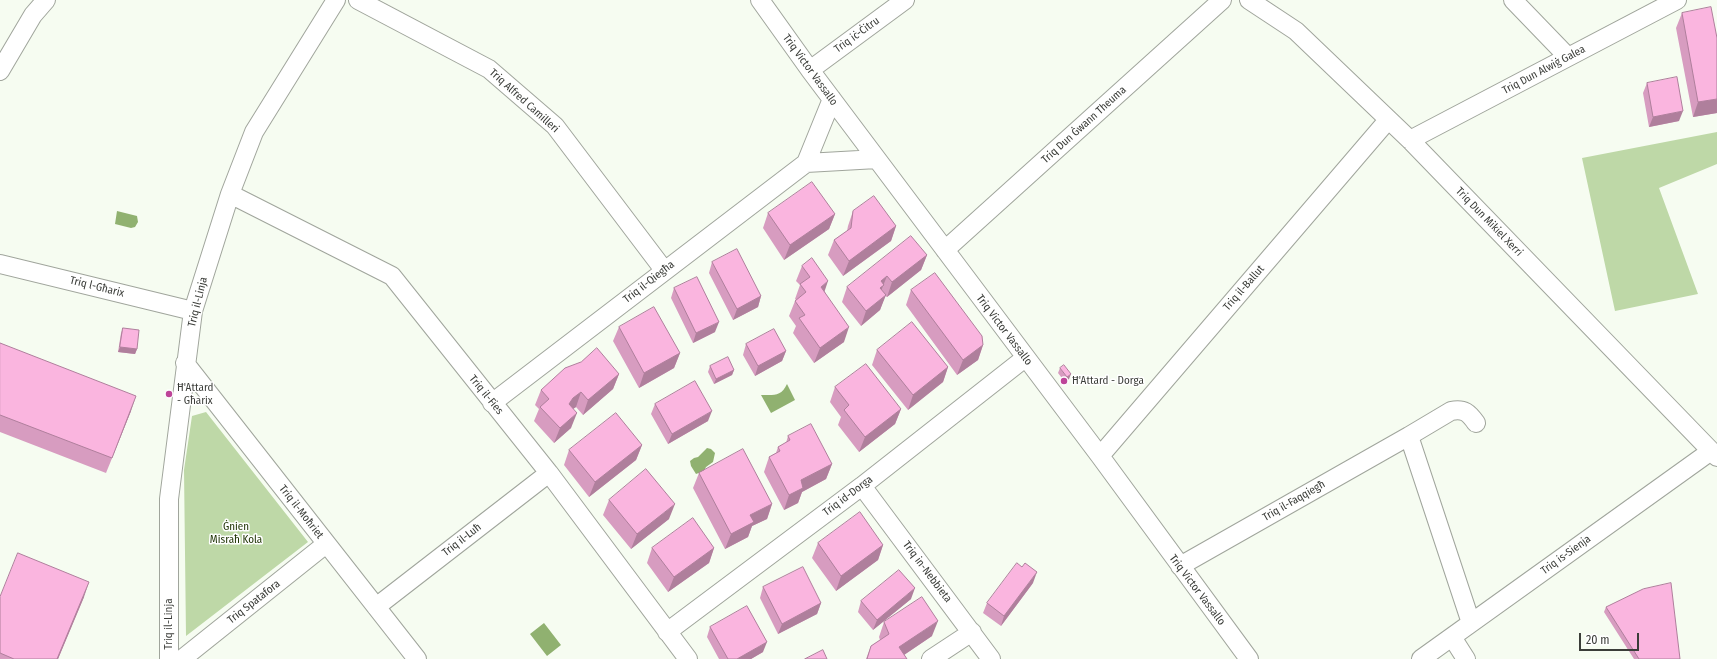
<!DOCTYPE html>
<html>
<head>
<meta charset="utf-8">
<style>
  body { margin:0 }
  #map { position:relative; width:1717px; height:659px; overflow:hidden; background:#f6fcf1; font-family:"Fira Sans Condensed",sans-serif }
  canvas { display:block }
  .scale { position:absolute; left:1579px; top:633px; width:60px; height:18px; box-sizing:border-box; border:2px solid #3b3d39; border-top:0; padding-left:5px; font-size:12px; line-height:14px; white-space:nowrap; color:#3b3d39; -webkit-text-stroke:3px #fff; paint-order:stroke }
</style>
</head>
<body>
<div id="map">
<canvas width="1717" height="659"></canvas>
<div class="scale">20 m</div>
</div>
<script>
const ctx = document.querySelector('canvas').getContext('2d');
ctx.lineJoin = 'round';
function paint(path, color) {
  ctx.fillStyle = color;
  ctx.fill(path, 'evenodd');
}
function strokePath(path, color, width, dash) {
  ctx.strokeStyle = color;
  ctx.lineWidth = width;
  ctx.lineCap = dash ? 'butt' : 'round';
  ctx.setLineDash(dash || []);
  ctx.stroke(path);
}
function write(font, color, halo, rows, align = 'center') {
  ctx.font = font + ' "Fira Sans Condensed",sans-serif';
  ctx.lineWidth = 3;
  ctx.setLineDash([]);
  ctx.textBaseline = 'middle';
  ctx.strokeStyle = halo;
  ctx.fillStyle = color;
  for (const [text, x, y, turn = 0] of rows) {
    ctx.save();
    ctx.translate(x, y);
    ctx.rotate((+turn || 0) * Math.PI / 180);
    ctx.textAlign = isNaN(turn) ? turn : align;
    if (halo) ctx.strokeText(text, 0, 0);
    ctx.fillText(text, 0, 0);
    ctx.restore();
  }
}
paint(new Path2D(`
  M1717 132V164L1659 188 1698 294 1615 311 1582 158Z
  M206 412 308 542 186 636 184 470 192 416Z`), '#bed8a7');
paint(new Path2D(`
  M117 211 137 216 138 222 135 227 131 228 115 224Z
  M787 384 795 400 771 413 761 395C773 395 781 397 787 384Z
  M707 448 711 449 715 453 713 462 706 467 704 471 696 474 691 466 690 461 694 458 698 457Z
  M544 623 561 645 547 656 530 634Z`), '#90b170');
const minor = new Path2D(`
  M358 0 489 69 555 126 664 270
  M760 0 810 70 1100 456 1249 659
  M1249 0 1296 31 1410 140 1717 457
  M1513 0 1568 57
  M810 70 905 0
  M0 71 33 15 46 0
  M1410 140 1677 0
  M806 163 877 159
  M230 194 392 276 549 473 688 659
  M945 250 1222 0
  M0 264 193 311
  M185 363 417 659
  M492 403 806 163 832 99
  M1409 436 1451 411C1464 408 1469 413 1476 423
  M1100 456 1388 120
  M862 486 991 659
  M1180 566 1409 436 1471 623
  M376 607 549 473
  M667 632 862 486 1025 358
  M1452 637 1466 659
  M169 659V499L193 311 230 194 254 132 336 0
  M182 659 326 544
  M931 659 972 632
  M1421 659 1711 451`);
strokePath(minor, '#a0a59c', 20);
strokePath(minor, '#fff', 18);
paint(new Path2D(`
  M1682 13 1717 113 1693 117 1676 28Z
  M1647 83 1679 121 1649 127 1643 93Z
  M853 211 896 226 891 241 843 276 828 255 834 240 847 231 848 226Z
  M768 213 835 214 829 229 784 260 763 228Z
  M927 255 921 270 887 297 885 296 880 310 861 326 842 302 847 287Z
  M712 262 761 296 758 307 733 320 709 273Z
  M802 266 825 292 844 342 814 363 793 333 796 326 789 316 795 301 796 300 795 299 800 285 796 281Z
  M674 288 715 332 693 343 671 298Z
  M911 290 983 345 978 360 957 375 906 305Z
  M619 327 680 353 674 368 639 388 613 341Z
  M123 328 137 349 135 354 118 352 121 333Z
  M0 343 131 411 106 473 0 432Z
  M746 344 786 351 782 361 755 376 743 355Z
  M877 350 948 367 943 382 908 410 872 365Z
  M710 366 734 370 732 375 714 384 708 372Z
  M1060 368 1069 379 1065 382 1058 373Z
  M619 374 613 389 583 415 576 407 573 409 571 428 554 443 534 421 539 409 535 405 541 390Z
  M835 387 901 409 895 424 859 452 838 425 841 417 830 402Z
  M655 404 708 421 668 444 651 414Z
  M788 436 832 464 826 479 802 492 798 503 784 510 764 472 769 457 776 453 778 447 786 443Z
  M642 445 636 460 589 497 564 465 569 450Z
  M699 473 772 504 767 519 752 526 748 537 725 549 693 488Z
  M609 500 669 519 631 549 603 515Z
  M818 543 883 545 878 560 836 591 812 558Z
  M652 548H714L709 563 668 592 647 563Z
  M1033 583 1001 626 983 613 987 603Z
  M763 587 821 603 817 614 778 634 760 598Z
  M0 597H84L58 659H0Z
  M911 599 873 630 858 612 861 601Z
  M1606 607 1680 659H1634L1604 612Z
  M884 622 932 636 904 655 907 659H866L871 646 880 640 879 637Z
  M710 627 763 652 751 659H719L707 637Z`), '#d79cc0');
paint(new Path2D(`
  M1717 99V113L1693 117 1698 102Z
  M1683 111 1679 121 1649 127 1653 117Z
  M835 214 829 229 784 260 790 245Z
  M896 226 891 241 843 276 849 261Z
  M927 255 921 270 887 297 892 282Z
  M887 276 881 291 874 303 881 281Z
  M828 281 823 296 821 287Z
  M886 295 880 310 861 326 866 311Z
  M761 296 758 307 733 320 737 309Z
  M719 322 715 332 693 343 696 333Z
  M849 327 844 342 814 363 820 348Z
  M983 345 978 360 957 375 963 360Z
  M120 347 137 349 135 354 118 352Z
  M786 351 782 361 755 376 758 366Z
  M680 353 674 368 639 388 644 373Z
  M948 367 943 382 908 410 913 395Z
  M734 370 732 375 714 384 716 379Z
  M619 374 613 389 583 415 588 400Z
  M1071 374 1069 379 1065 382 1067 377Z
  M581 392 576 407 567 413 569 404 573 398Z
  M136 396 131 411 106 473 112 458Z
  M901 409 895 424 859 452 865 437Z
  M712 411 708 421 668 444 672 434Z
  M577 413 571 428 554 443 560 428Z
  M642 445 636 460 589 497 595 482Z
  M832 464 826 479 802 492 798 503 784 510 789 495 801 480Z
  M675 504 669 519 631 549 637 534Z
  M772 504 767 519 752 526 748 537 725 549 731 534 750 515Z
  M883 545 878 560 836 591 841 576Z
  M714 548 709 563 668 592 674 577Z
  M1037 572 1033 583 1001 626 1004 616Z
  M89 582 84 597 58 659H57Z
  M915 588 911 599 873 630 877 620Z
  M821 603 817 614 778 634 782 624Z
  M938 621 932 636 898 659 899 647Z
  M767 642 763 652 751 659H737Z`), '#af7f9c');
const building = new Path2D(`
  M1711 7 1717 38V99L1698 102 1682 13Z
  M1677 77 1683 111 1653 117 1647 83Z
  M812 182 835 214 790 245 768 213Z
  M874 196 896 226 849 261 834 240 851 228 853 211Z
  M911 236 927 255 892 282 887 276 881 281 884 285 880 288 886 295 866 311 847 287Z
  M737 249 761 296 737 309 712 262Z
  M812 258 828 281 821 287 849 327 820 348 799 318 805 315 795 301 806 292 800 284 810 277 802 266Z
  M935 273 982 336 983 345 963 360 911 290Z
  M697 277 719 322 696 333 674 288Z
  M654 307 680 353 644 373 619 327Z
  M912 322 948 367 913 395 877 350Z
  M123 328 139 330 137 349 120 347Z
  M774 329 786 351 758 366 746 344Z
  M0 343 136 396 112 458 0 415Z
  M597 348 619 374 588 400 581 392 573 398 569 404 577 413 560 428 540 407 549 399 541 390 565 368 581 362Z
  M728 357 734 370 716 379 710 366Z
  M866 364 901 409 865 437 844 410 849 405 835 387Z
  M1064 365 1071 374 1067 377 1060 368Z
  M695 381 712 411 672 434 655 404Z
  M616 413 642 445 595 482 569 450Z
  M811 424 832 464 801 480 803 488 789 495 769 457 780 451 778 447 790 440 788 436Z
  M743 449 772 504 750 515 754 522 731 534 699 473Z
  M646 469 675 504 637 534 609 500Z
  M860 512 883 545 841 576 818 543Z
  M693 518 714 548 674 577 652 548Z
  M18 553 89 582 57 659H14L0 653V597Z
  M1017 563 1022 567 1025 563 1037 572 1004 616 987 603Z
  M803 567 821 603 782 624 763 587Z
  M899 570 915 588 877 620 861 601Z
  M1671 583 1680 659H1639L1606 607 1643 589Z
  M922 597 938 621 899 647 907 659H867L871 646 889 634 884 622Z
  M747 606 767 642 737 659H728L710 627Z
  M823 650 827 659H805Z`);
paint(building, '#fab5df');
strokePath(building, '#af7f9c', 1);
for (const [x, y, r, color] of [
  [1064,381,4,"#bd4498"],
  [169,394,4,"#bd4498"]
]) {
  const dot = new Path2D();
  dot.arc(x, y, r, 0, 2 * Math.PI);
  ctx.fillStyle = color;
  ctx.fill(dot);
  strokePath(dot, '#fff', 1.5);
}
write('11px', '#3b3d39', '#fff', [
  ["Triq iċ-Ċitru",857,35,-36],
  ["Triq Victor Vassallo",810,70,54],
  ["Triq Dun Alwiġ Galea",1544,70,-28],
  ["Triq Alfred Camilleri",524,101,42],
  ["Triq Dun Ġwann Theuma",1084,125,-42],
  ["Triq Dun Mikiel Xerri",1489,222,46],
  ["Triq il-Qiegħa",649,282,-38],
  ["Triq l-Għarix",97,287,14],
  ["Triq il-Ballut",1244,288,-49],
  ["Triq il-Linja",198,302,-76],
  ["Triq Victor Vassallo",1004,330,53],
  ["Triq il-Fies",486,395,51],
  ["Triq id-Dorga",848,496,-37],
  ["Triq il-Faqqiegħ",1294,501,-30],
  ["Triq il-Moħriet",301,512,52],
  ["Triq il-Luħ",462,540,-38],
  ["Triq is-Sienja",1566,555,-36],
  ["Triq in-Nebbieta",927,572,53],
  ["Triq Victor Vassallo",1197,590,53],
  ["Triq Spatafora",254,602,-38],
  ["Triq il-Linja",169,624,-90]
]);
write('11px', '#3b3d39', '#fff', [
  ["Ħ'Attard - Dorga",1072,381],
  ["Ħ'Attard",177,388],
  ["- Għarix",177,401]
], 'left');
write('11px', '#1c3000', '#fff', [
  ["Ġnien",236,527],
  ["Misraħ Kola",236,540]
]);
</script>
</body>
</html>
